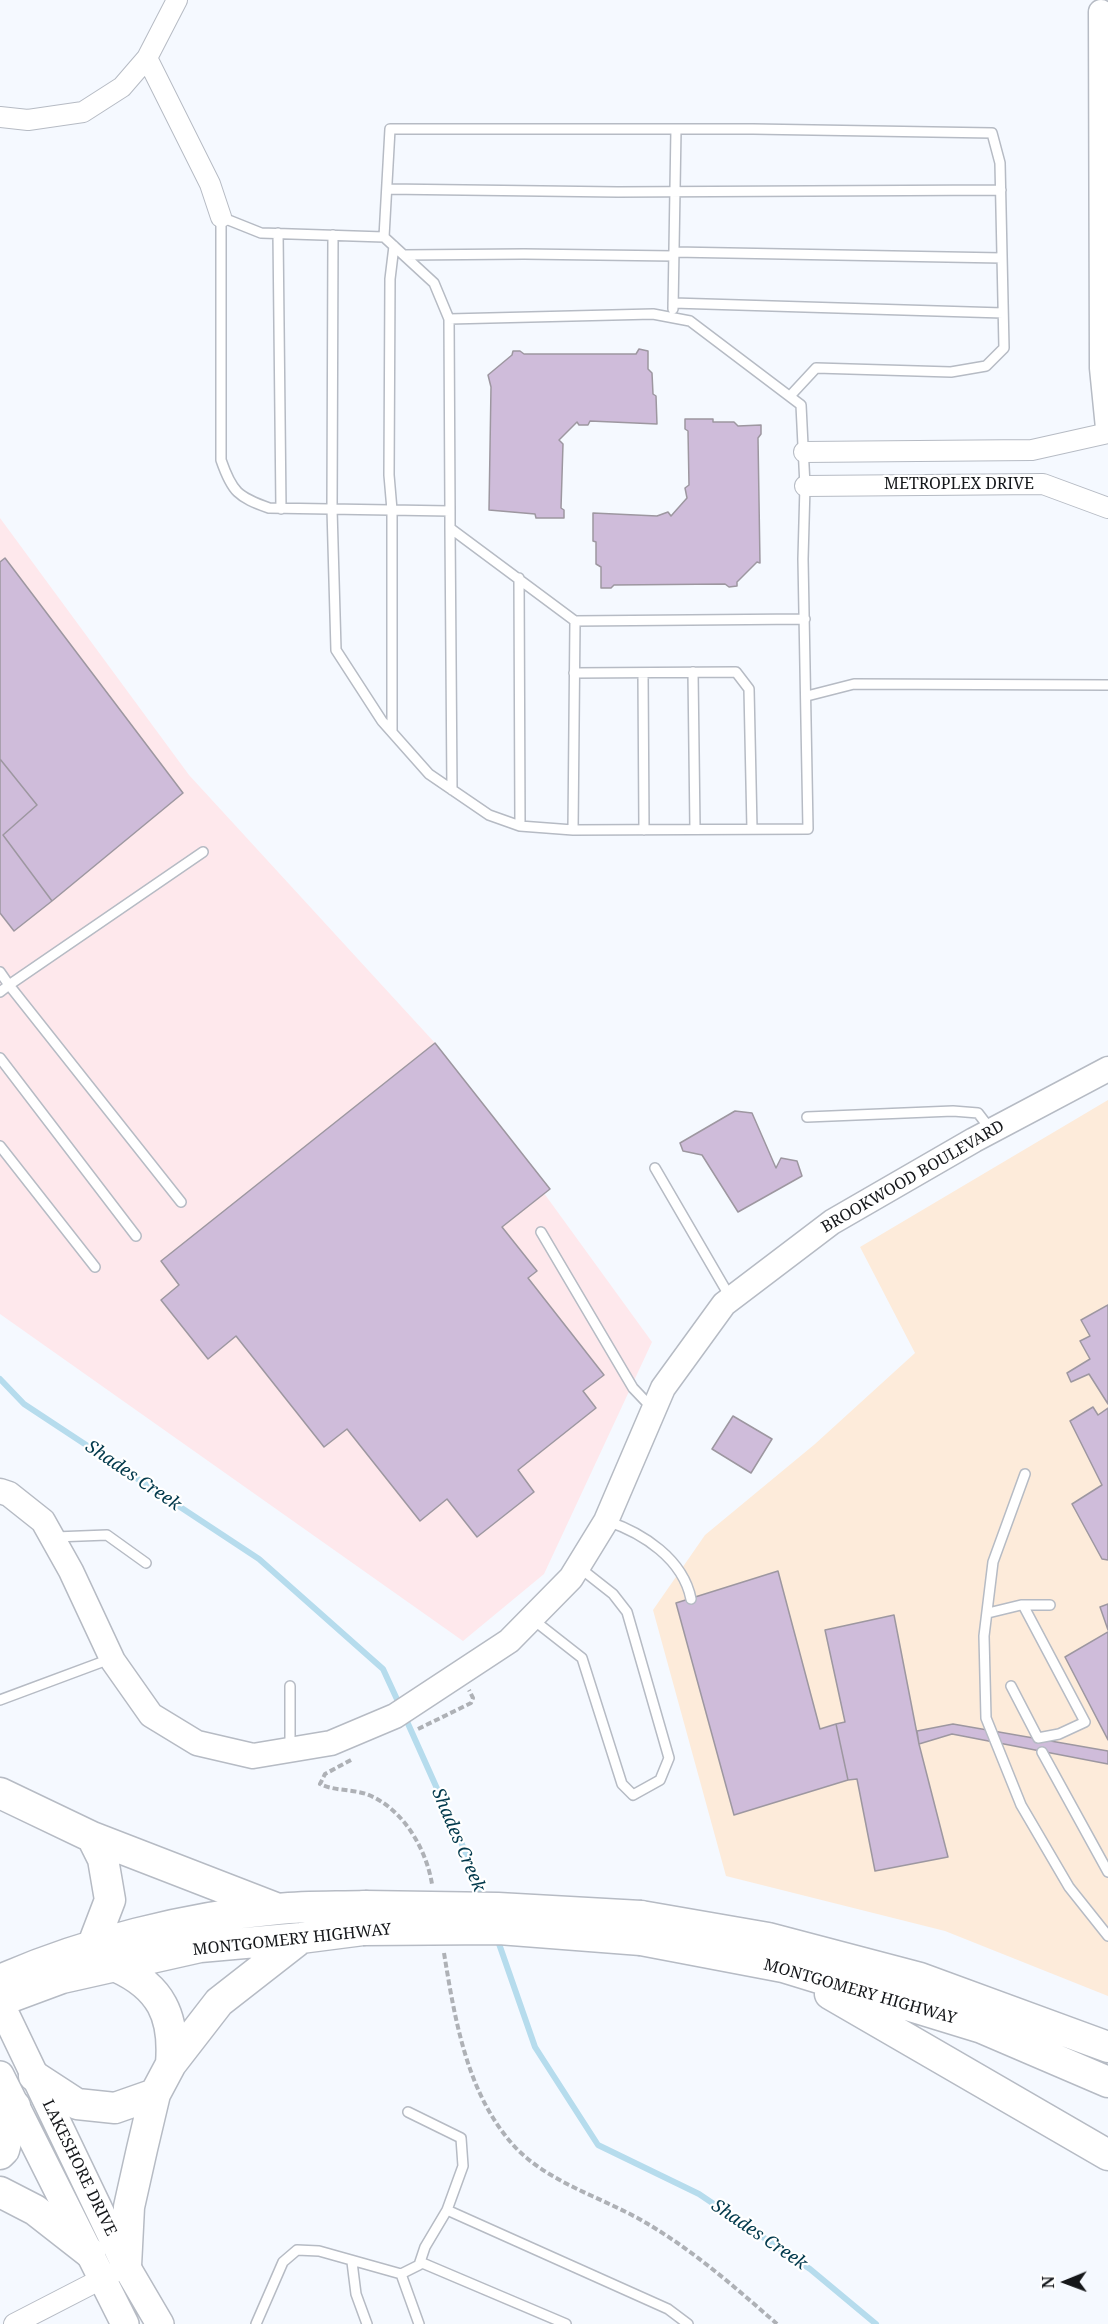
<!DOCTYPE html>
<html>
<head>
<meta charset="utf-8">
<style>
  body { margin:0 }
  #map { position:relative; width:1108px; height:2324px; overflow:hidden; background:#f5f9ff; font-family:"Noto Serif",serif }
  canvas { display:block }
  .north { position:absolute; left:1036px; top:2252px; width:60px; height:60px; -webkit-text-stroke:4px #fff; paint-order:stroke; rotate:269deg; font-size:16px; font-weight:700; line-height:24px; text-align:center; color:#15171a }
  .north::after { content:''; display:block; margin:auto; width:21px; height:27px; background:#15171a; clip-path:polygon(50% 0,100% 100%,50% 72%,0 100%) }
</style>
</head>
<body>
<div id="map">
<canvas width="1108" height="2324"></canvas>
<div class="north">N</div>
</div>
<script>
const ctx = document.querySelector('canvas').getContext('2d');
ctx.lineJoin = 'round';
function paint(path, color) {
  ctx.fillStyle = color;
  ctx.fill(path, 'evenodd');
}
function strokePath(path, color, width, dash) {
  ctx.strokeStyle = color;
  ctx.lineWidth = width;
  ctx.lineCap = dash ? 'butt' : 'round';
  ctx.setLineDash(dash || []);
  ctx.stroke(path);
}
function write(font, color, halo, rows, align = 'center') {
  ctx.font = font + ' "Noto Serif",serif';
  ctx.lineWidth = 4.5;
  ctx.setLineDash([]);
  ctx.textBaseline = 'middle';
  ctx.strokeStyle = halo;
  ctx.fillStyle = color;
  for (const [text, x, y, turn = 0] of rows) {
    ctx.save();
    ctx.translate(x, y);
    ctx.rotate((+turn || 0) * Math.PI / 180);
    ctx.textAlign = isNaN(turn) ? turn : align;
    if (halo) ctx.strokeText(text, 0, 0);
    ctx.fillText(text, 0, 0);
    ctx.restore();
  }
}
paint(new Path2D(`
  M0 518 189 775 435 1043 652 1342 544 1574 463 1641 0 1314Z`), '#fee8ec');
paint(new Path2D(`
  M1108 1100V1996L945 1931 726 1876 653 1610 705 1535 815 1444 915 1353 860 1247Z`), '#fdebda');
strokePath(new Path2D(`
  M0 1379 24 1404 259 1559 383 1669 401 1708
  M405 1717 473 1869 484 1900
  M497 1938 535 2047 598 2145 699 2194 810 2269 876 2324`), '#b6dced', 6);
const building = new Path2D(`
  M639 349 648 351V369L652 373 653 394 656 396 657 424 590 421 588 425H579L577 422 559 440 563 444 561 508 564 510V518H536L535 514 489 510 491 387 488 375 512 355 513 351H520L524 354H636Z
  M685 419H713V422H734L738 426 761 425V434L758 438 760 563 757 562 737 582V586L729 587 725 584 614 585 611 588H601V567L596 564V542L593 541V513L657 516 668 512 671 516 687 498 685 488 689 485 688 431 685 429Z
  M5 558 183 793 52 901 3 835 37 805 0 759V562Z
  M0 759 37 805 3 835 52 901 14 931 0 913Z
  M435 1043 550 1189 502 1227 537 1271 528 1278 604 1375 583 1391 596 1408 518 1470 534 1492 477 1537 447 1499 420 1521 347 1429 324 1447 236 1336 208 1359 161 1300 179 1285 161 1261Z
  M735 1111 752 1113 776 1168 781 1158 797 1161 802 1176 738 1212 702 1155 683 1151 680 1143Z
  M1108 1305V1404L1089 1374 1071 1382 1067 1373 1090 1359 1080 1341 1090 1336 1081 1320Z
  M1093 1407 1098 1415 1108 1408V1560L1102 1559 1072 1504 1102 1485 1070 1421Z
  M733 1416 772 1439 751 1473 712 1449Z
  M778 1571 820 1729 836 1724 848 1780 734 1815 676 1603Z
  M1108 1604V1630L1100 1607Z
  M894 1615 919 1744 948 1857 875 1871 857 1779 848 1780 836 1724 845 1722 825 1630Z
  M1108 1632V1740L1065 1657Z
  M953 1724 1108 1751V1764L952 1734 919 1744 917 1731Z`);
paint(building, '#cfbcda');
strokePath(building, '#9d97a0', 1.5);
const service = new Path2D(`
  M387 189 618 192 1001 190
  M278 233 281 509
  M333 235 332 509 336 650 382 721 429 774 489 815 520 826 573 830 808 829 803 559 805 486 801 405 690 321 653 314 449 319
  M384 237 390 129H753L992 133 1000 163 1004 348 986 366 951 372 816 368 790 396
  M674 252 1002 258
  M404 255 524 254 674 256
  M673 303 1003 313
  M673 309 676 129
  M450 511 269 508C238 497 232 492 221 460V217L261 233 384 237 434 283 449 319 450 511V528L575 621 805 619
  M450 528 452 790
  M519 578 520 826
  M693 672 695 829
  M574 673 736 672 749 689 752 829
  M643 673 644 830
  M807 696 854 684 1108 685
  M392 732V510L389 475 390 279 394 246
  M573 830 575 621
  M0 972 9 985 0 992
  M0 1058 136 1236
  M807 1117 953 1111 978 1113 991 1130
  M0 1146 95 1267
  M655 1168 730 1297
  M181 1202 9 985 203 852
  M541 1232 633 1388 652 1408
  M1025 1474 993 1562 984 1636 986 1718 1021 1805 1069 1887 1108 1936
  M607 1521C643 1533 683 1559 691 1599
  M55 1537 107 1535 146 1563
  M988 1613 1021 1605H1050
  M531 1618 582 1658 622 1784 633 1795 660 1780 669 1758 627 1612 613 1594 580 1568
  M1011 1686 1038 1738 1059 1734 1085 1722 1023 1605
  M0 1700 110 1659
  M290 1748V1686
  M1042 1752 1108 1872
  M408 2112 461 2138 463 2166 447 2210
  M352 2262 356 2294 367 2324
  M420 2262 566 2324
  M401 2274 419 2324
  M256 2324 283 2262 297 2250 319 2251 401 2274 419 2265 425 2247 447 2210 668 2309 688 2324`);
const minor = new Path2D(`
  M147 58 210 184 221 217
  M0 117 28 120 83 112 122 87 147 58 177 0
  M804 452 1032 450 1108 433
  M805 486 1043 484 1108 508
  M14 2324 113 2273`);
const tertiary = new Path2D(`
  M1101 12 1102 368 1108 428
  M0 1491 9 1494 43 1521 71 1571 113 1661 151 1715 197 1743 253 1756 331 1743 395 1716 509 1641 571 1578 606 1521 663 1388 724 1304 832 1222 974 1140 1108 1069`);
const secondary = new Path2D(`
  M0 2003 126 2266 160 2324
  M0 2075 125 2324`);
const primary = new Path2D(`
  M0 1793 92 1837 278 1909
  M92 1837 103 1859 110 1900 92 1947
  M641 1916 768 1938 920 1978 1108 2047
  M641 1940 783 1967 982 2028 1108 2082
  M117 1967C161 1987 175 2016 171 2064
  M0 1980C84 1943 187 1917 278 1909 307 1906 336 1907 365 1906
  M830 1994 1108 2155
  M0 2001 62 1978 200 1947 301 1938 363 1930
  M34 2076 77 2104 115 2108 155 2094
  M0 2154 4 2150 15 2106
  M0 2192 35 2210 90 2253
  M126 2266 129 2207 142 2149 155 2094 171 2064 219 2002 301 1938`);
strokePath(service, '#b6bbc4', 12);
strokePath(minor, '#b6bbc4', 22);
strokePath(tertiary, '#b6bbc4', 27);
strokePath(secondary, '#b6bbc4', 30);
strokePath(primary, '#b6bbc4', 33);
strokePath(new Path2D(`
  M418 1729 471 1703 473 1698 469 1690
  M351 1760 325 1774 320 1784C334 1791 351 1789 366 1794 402 1807 426 1848 432 1884
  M444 1953C455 2020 467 2095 515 2147 550 2184 605 2198 648 2224 695 2252 736 2288 777 2324`), '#aeb1b6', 4, [6, 3]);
strokePath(service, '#fff', 9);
strokePath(minor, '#fff', 20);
strokePath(tertiary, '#fff', 24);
strokePath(secondary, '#fff', 27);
strokePath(primary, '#fff', 30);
const primaryBridge = new Path2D(`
  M365 1906 498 1908 641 1916
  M363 1930 499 1929 641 1940`);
strokePath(primaryBridge, '#b6bbc4', 33, []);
strokePath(primaryBridge, '#fff', 30);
write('16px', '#15171a', '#fff', [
  ["METROPLEX DRIVE",959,484],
  ["BROOKWOOD BOULEVARD",913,1177,-30],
  ["MONTGOMERY HIGHWAY",292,1940,-6],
  ["MONTGOMERY HIGHWAY",860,1992,16],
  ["LAKESHORE DRIVE",79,2168,64]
]);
write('italic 18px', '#02394c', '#fff', [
  ["Shades Creek",133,1476,34],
  ["Shades Creek",458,1840,67],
  ["Shades Creek",759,2235,34]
]);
</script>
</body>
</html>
